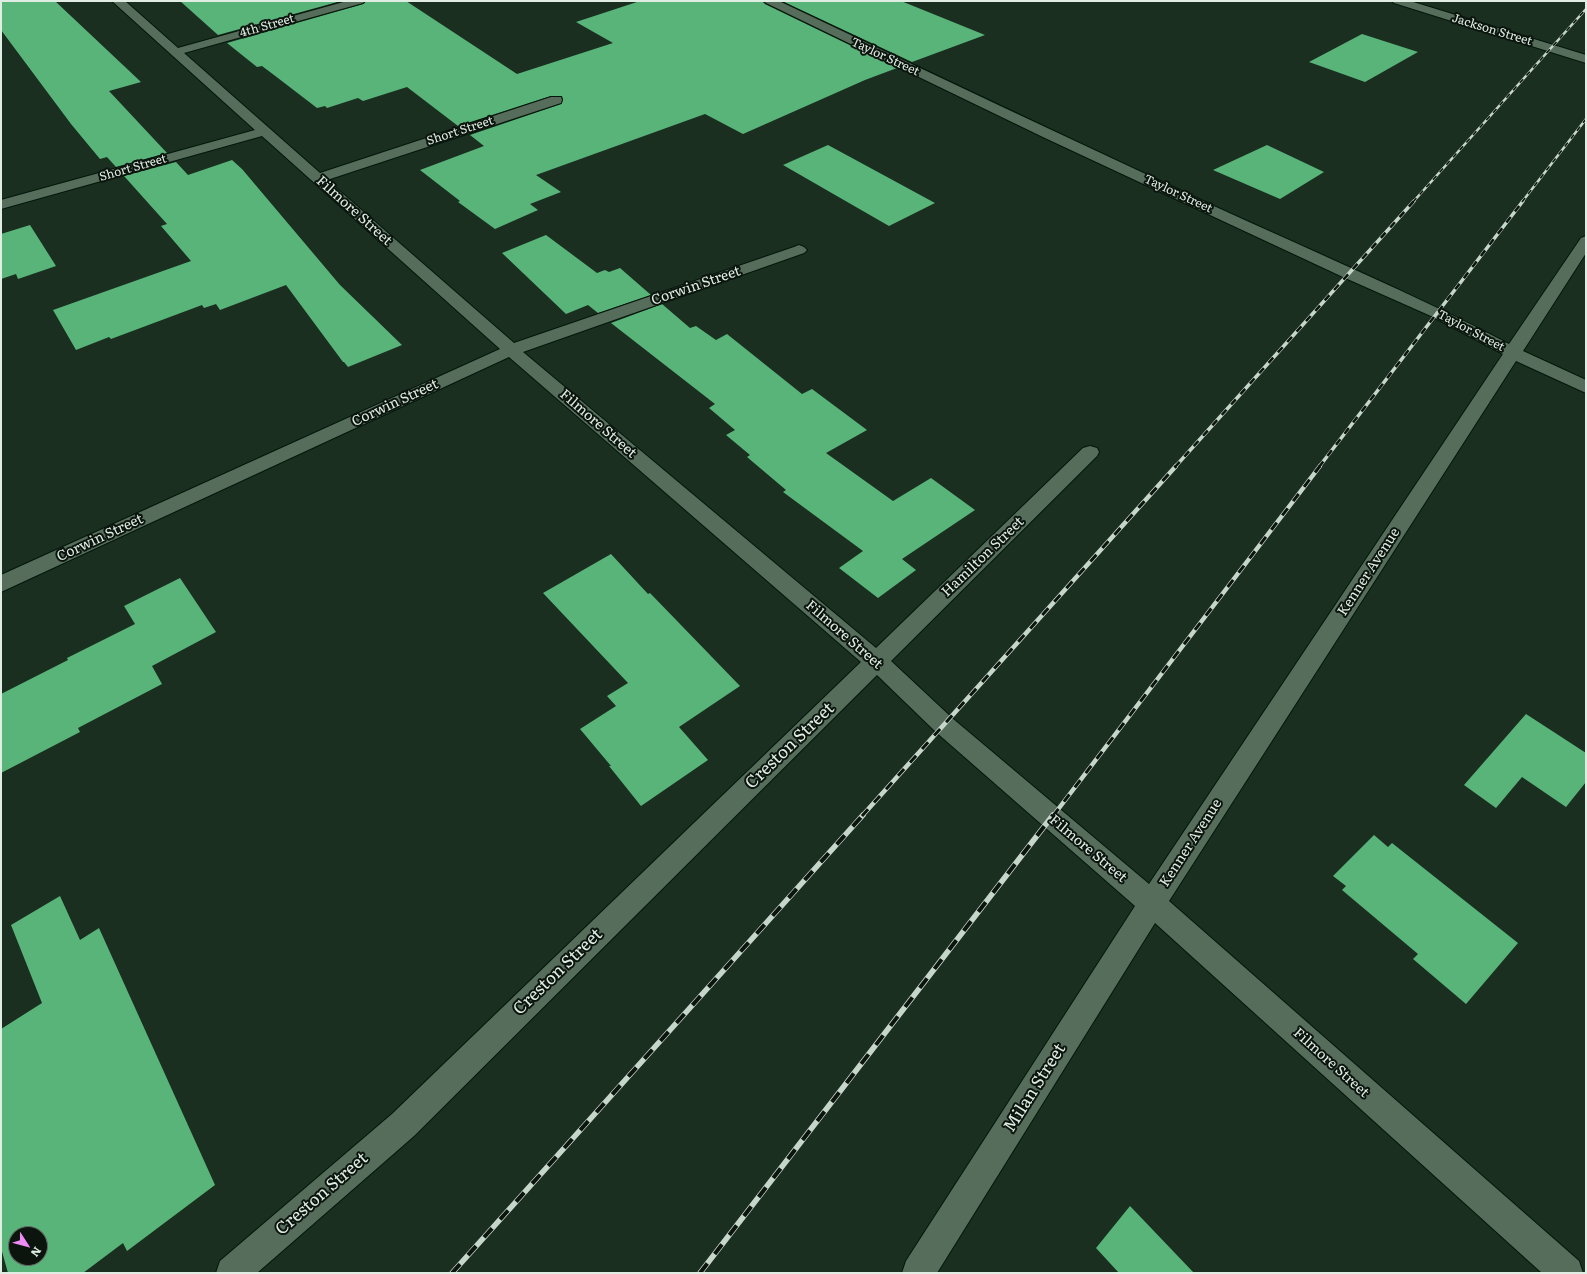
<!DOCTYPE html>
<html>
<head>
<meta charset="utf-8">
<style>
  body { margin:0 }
  #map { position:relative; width:1587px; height:1274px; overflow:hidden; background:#1a2f20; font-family:Literata,serif }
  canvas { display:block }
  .frame { position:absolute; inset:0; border:2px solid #dfede3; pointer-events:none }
  .north { position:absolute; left:8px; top:1226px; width:40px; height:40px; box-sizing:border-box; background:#0b150e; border:1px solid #606b63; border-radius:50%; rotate:126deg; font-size:11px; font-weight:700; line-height:16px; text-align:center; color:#dfede3 }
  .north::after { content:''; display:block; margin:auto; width:14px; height:18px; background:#ef8bf7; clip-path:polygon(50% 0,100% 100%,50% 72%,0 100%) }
</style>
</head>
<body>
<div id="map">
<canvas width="1587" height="1274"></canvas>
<div class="frame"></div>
<div class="north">N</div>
</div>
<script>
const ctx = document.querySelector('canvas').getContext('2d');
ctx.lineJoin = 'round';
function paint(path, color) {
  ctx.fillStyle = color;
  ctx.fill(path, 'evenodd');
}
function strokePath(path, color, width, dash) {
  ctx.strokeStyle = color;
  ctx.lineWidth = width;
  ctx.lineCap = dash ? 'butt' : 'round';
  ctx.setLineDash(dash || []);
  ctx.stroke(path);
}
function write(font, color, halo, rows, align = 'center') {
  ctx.font = font + ' Literata,serif';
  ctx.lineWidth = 4;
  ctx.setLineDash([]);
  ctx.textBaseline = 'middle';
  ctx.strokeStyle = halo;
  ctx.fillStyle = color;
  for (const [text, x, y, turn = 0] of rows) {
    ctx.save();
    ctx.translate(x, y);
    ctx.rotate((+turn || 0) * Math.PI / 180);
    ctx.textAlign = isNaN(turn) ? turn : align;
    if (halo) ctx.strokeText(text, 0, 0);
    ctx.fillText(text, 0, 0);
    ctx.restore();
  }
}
paint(new Path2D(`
  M1 1H55L141 82 109 91 167 153 116 167 107 157 100 159 71 124 1 30Z
  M180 1H341L218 35Z
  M366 1H406L517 74 613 43 576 22 640 1H762L765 4 897 68 865 80 743 134 705 114 536 175 561 192 530 204 538 210 495 229 458 202 460 201 420 170 484 146 470 135 561 104 563 100 562 96H551L458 126 407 87 363 101 358 98 327 108 325 106 317 108 274 75 262 66 257 67 227 43 363 4Z
  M782 1H901L985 35 912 62Z
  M1362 34 1418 52 1365 82 1309 62Z
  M828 145 935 203 889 226 783 165Z
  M1267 145 1324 172 1280 199 1213 170Z
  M232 160 242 169 340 285 402 345 348 367 344 362H343L286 285 220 310 216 304 204 308 202 305 111 339 109 337 76 350 53 310 191 261 161 226 167 224 124 176 176 162 188 175Z
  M30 225 56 266 18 279 16 274 1 279V234Z
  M546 235 597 273 605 270 609 272 620 268 651 295 598 313 588 305 566 314 502 253Z
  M662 304 690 328 696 326 716 340 727 334 802 394 812 389 867 430 826 453 893 501 931 478 975 510 902 559 916 570 878 598 839 568 863 551 783 492 786 490 747 457 750 455 726 435 735 430 709 408 715 404 611 323Z
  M611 554 648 594 650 593 740 686 679 727 708 760 641 806 609 766H611L580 729 616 706 607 696 628 683 543 593Z
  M180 578 216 632 152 666 162 684 78 728 80 732 1 773V694L68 660 67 658 135 624 124 606Z
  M1526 714 1586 753V782L1566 807 1522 777 1496 808 1464 785Z
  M1374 835 1388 847 1392 843 1518 943 1466 1004 1413 959 1418 954 1342 890 1346 886 1333 876Z
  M60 896 80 940 99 928 215 1185 127 1251 123 1243 83 1273H8L1 1248V1029L42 1003 11 925ZM16 1234H40V1258H16Z
  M1130 1206 1194 1273H1119L1096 1248Z`), '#59b479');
const minor = new Path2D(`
  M112 1H125L178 48 347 1H365L363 3 184 53 320 173 551 97H561L562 100 561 103 327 180 514 343 794 247 799 245 804 247 807 250 804 253 523 352 876 648 1083 448 1090 446 1097 448 1099 452 1097 456 891 661 952 718 1149 884 1503 354 1431 316 1343 277 1045 138 766 3 764 1H779C924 70 1070 139 1216 207 1314 252 1414 294 1509 344L1581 238 1586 236V253L1523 351 1586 380V393L1516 361 1169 901 1579 1261 1583 1273H1542L1155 923 937 1273H902L906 1261 1135 906 936 732 877 675 414 1136 257 1273H216L220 1261 392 1114 861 662 509 357 1 592V575L500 349 262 136 1 209V200L255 130Z
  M1392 1H1410L1586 55V63L1394 3Z`);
strokePath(minor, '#03170a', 2);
paint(minor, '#566d5c');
const railFar3 = new Path2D(`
  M1413 202 1586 9
  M1522 202 1586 119`);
const railFar2 = new Path2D(`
  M1175 467 1414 201
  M1319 467 1523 201`);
const railFar1 = new Path2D(`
  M862 816 1176 466
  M1053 816 1320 466`);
const rail = new Path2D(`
  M452 1273 863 815
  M700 1273 1053 815`);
strokePath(railFar3, '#c7d6cb', 2.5);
strokePath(railFar2, '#c7d6cb', 3.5);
strokePath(railFar1, '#c7d6cb', 4.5);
strokePath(rail, '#c7d6cb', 5.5);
strokePath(railFar3, '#0b150e', 1.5, [5]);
strokePath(railFar2, '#0b150e', 2.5, [7]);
strokePath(railFar1, '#0b150e', 3, [9]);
strokePath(rail, '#0b150e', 4, [12]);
write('12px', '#dfede3', '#0b150e', [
  ["4th Street",267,26,-16],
  ["Jackson Street",1492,30,17],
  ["Taylor Street",885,57,25],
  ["Short Street",460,131,-18],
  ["Short Street",133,168,-16],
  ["Taylor Street",1178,194,25],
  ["Taylor Street",1471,331,28]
]);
write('14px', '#dfede3', '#0b150e', [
  ["Filmore Street",354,211,42],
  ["Corwin Street",696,286,-19],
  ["Corwin Street",395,403,-25],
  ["Filmore Street",598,424,41],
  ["Corwin Street",100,538,-25],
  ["Hamilton Street",983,557,-44],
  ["Kenner Avenue",1369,572,-57],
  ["Filmore Street",844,635,41],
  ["Kenner Avenue",1191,843,-57],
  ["Filmore Street",1088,849,40],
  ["Filmore Street",1331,1063,42]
]);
write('17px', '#dfede3', '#0b150e', [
  ["Creston Street",790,746,-44],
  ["Creston Street",558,972,-44],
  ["Milan Street",1035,1088,-58],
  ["Creston Street",322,1194,-41]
]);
</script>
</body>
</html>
